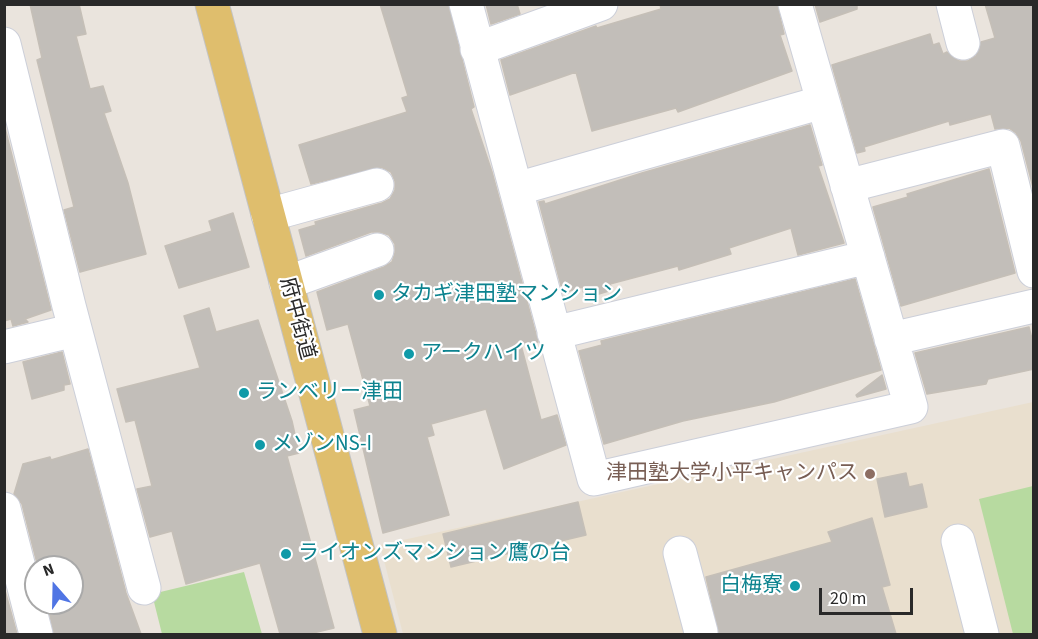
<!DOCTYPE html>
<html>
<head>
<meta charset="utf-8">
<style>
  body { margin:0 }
  #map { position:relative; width:1038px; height:639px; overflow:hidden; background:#eae4dd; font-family:"Source Sans 3",sans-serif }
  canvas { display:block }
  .frame { position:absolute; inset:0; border:6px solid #292929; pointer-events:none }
  .north { position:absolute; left:24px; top:555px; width:60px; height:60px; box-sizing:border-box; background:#fff; border:2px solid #a9a9a9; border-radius:50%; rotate:340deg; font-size:16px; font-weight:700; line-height:24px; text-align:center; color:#292929 }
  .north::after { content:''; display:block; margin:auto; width:21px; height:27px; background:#5075e4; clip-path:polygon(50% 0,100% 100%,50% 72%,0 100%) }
  .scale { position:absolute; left:819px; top:588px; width:94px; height:27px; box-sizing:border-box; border:3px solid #292929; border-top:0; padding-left:8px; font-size:18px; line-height:21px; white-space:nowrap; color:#292929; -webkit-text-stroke:4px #fff; paint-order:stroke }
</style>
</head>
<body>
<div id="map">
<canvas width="1038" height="639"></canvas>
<div class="frame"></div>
<div class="north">N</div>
<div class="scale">20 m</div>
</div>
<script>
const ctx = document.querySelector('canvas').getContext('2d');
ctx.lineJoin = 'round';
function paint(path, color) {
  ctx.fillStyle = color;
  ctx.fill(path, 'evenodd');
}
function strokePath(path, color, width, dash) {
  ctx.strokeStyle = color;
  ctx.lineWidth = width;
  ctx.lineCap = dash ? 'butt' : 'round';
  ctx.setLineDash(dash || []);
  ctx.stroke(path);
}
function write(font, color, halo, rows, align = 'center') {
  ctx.font = font + ' "Source Sans 3","Noto Sans JP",sans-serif';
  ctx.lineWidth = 4.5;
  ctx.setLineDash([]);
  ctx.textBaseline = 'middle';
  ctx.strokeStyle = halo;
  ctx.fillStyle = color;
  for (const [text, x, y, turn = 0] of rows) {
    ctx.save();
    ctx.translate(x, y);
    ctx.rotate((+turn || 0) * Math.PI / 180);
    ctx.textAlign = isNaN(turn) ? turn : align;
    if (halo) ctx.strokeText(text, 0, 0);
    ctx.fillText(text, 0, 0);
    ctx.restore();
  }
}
paint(new Path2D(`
  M1033 402V634H403L380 545Z`), '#e9dfce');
paint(new Path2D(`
  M1033 486V634H1013L979 499Z
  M244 572 262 634H162L152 594Z`), '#b7daa0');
const building = new Path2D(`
  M30 4H79L86 34 76 36 90 89 103 86 111 111 104 113 128 183 146 254 80 272 64 210 74 207 37 60 42 58Z
  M380 4H448L474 107 471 109 492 172 538 342 521 345 541 420 557 415 566 445 504 469 486 409 431 424 434 435 427 437 449 515 383 533 354 410 370 406 348 324 327 330 317 292 384 267 392 262 395 253V244L389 235 380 232H371L306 256 299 230 316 225 315 222 382 203 390 199 395 190V181L391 172 381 167 311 184 299 145 407 112 402 98 408 96Z
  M486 4H517L520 14 491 24Z
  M660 4H777L784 34 780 35 792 71 678 112 676 108 592 131 576 72 510 95 501 60 596 26 597 28 661 9Z
  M815 4H857V9L820 22Z
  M985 4H1034V191L1021 141 1016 133 1009 128 995 129 991 114 950 125 949 121 864 147 865 151 857 153 832 65 930 34 933 45 939 43 943 54 947 52 959 61H968L976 56 981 42 995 38Z
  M4 124 51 310 25 319 28 322 13 326 11 319 4 321Z
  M810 125 822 165 818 166 844 243 798 255 791 228 729 248 731 254 679 270 678 266 610 284 612 290 589 297H585L582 287 563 293 539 202 544 201 545 204 642 173Z
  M989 169 1015 273 901 306 873 207 908 197 907 194Z
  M233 213 249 267 179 288 165 246 212 231 209 221Z
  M855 279 881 370 774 402 683 421 604 444 579 351 602 345 601 341Z
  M209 308 216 332 258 320 292 421 299 453 287 456 334 628 309 634H280L260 563 186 584 172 531 150 537 137 489 152 486 135 420 126 422 117 389 200 368 184 316Z
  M1029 327 1034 347V369L988 379 986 384 927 394 915 353Z
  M62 352 70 384 64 385V390L32 399 23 362Z
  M882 375 886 389 857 397 856 395Z
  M88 449 126 593 141 634H54L47 603H72V567H38L22 504 14 494 23 464 50 457 51 460Z
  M906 473 909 487 922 484 927 507 885 517 877 479Z
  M578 502 586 535 451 567 443 534Z
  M872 518 890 585 882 587 896 634H719L706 577 832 542 828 532Z
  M4 587 17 634H4Z`);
paint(building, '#c2beb9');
strokePath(building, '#c5bfb7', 1.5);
const minor = new Path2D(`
  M466 4 594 479 911 407 795 4
  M953 4 963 43
  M4 44 69 306 144 588
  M477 49 601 4
  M847 186 1003 146 1034 271
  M516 189 823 102
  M268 215 377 185
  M286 283 377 250
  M554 333 868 257
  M891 339 1034 306
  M4 347 75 330
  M4 509 36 634
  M958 541 982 634
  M680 553 701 632`);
const major = new Path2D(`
  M212 4 380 634`);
strokePath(minor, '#cccfd9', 35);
strokePath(major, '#c3c3c3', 35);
strokePath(minor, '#fff', 33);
strokePath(major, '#dfbe6d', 33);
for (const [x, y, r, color] of [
  [379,295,6,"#0f9aa8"],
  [409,354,6,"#0f9aa8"],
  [244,393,6,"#0f9aa8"],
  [260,445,6,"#0f9aa8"],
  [870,474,6,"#8d6e63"],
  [286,554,6,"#0f9aa8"],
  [795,586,6,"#0f9aa8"]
]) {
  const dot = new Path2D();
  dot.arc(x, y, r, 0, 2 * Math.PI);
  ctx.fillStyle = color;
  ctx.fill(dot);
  strokePath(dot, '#fff', 2);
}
write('21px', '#0d838f', '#fff', [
  ["タカギ津田塾マンション",391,295],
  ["アークハイツ",421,354],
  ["ランベリー津田",256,393],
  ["メゾンNS-I",272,445],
  ["ライオンズマンション鷹の台",298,554],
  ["白梅寮",783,586,"right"]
], 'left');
write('21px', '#292929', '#fff', [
  ["府中街道",296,319,75]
]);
write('21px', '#785e54', '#fff', [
  ["津田塾大学小平キャンパス",858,474]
], 'right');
</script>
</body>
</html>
